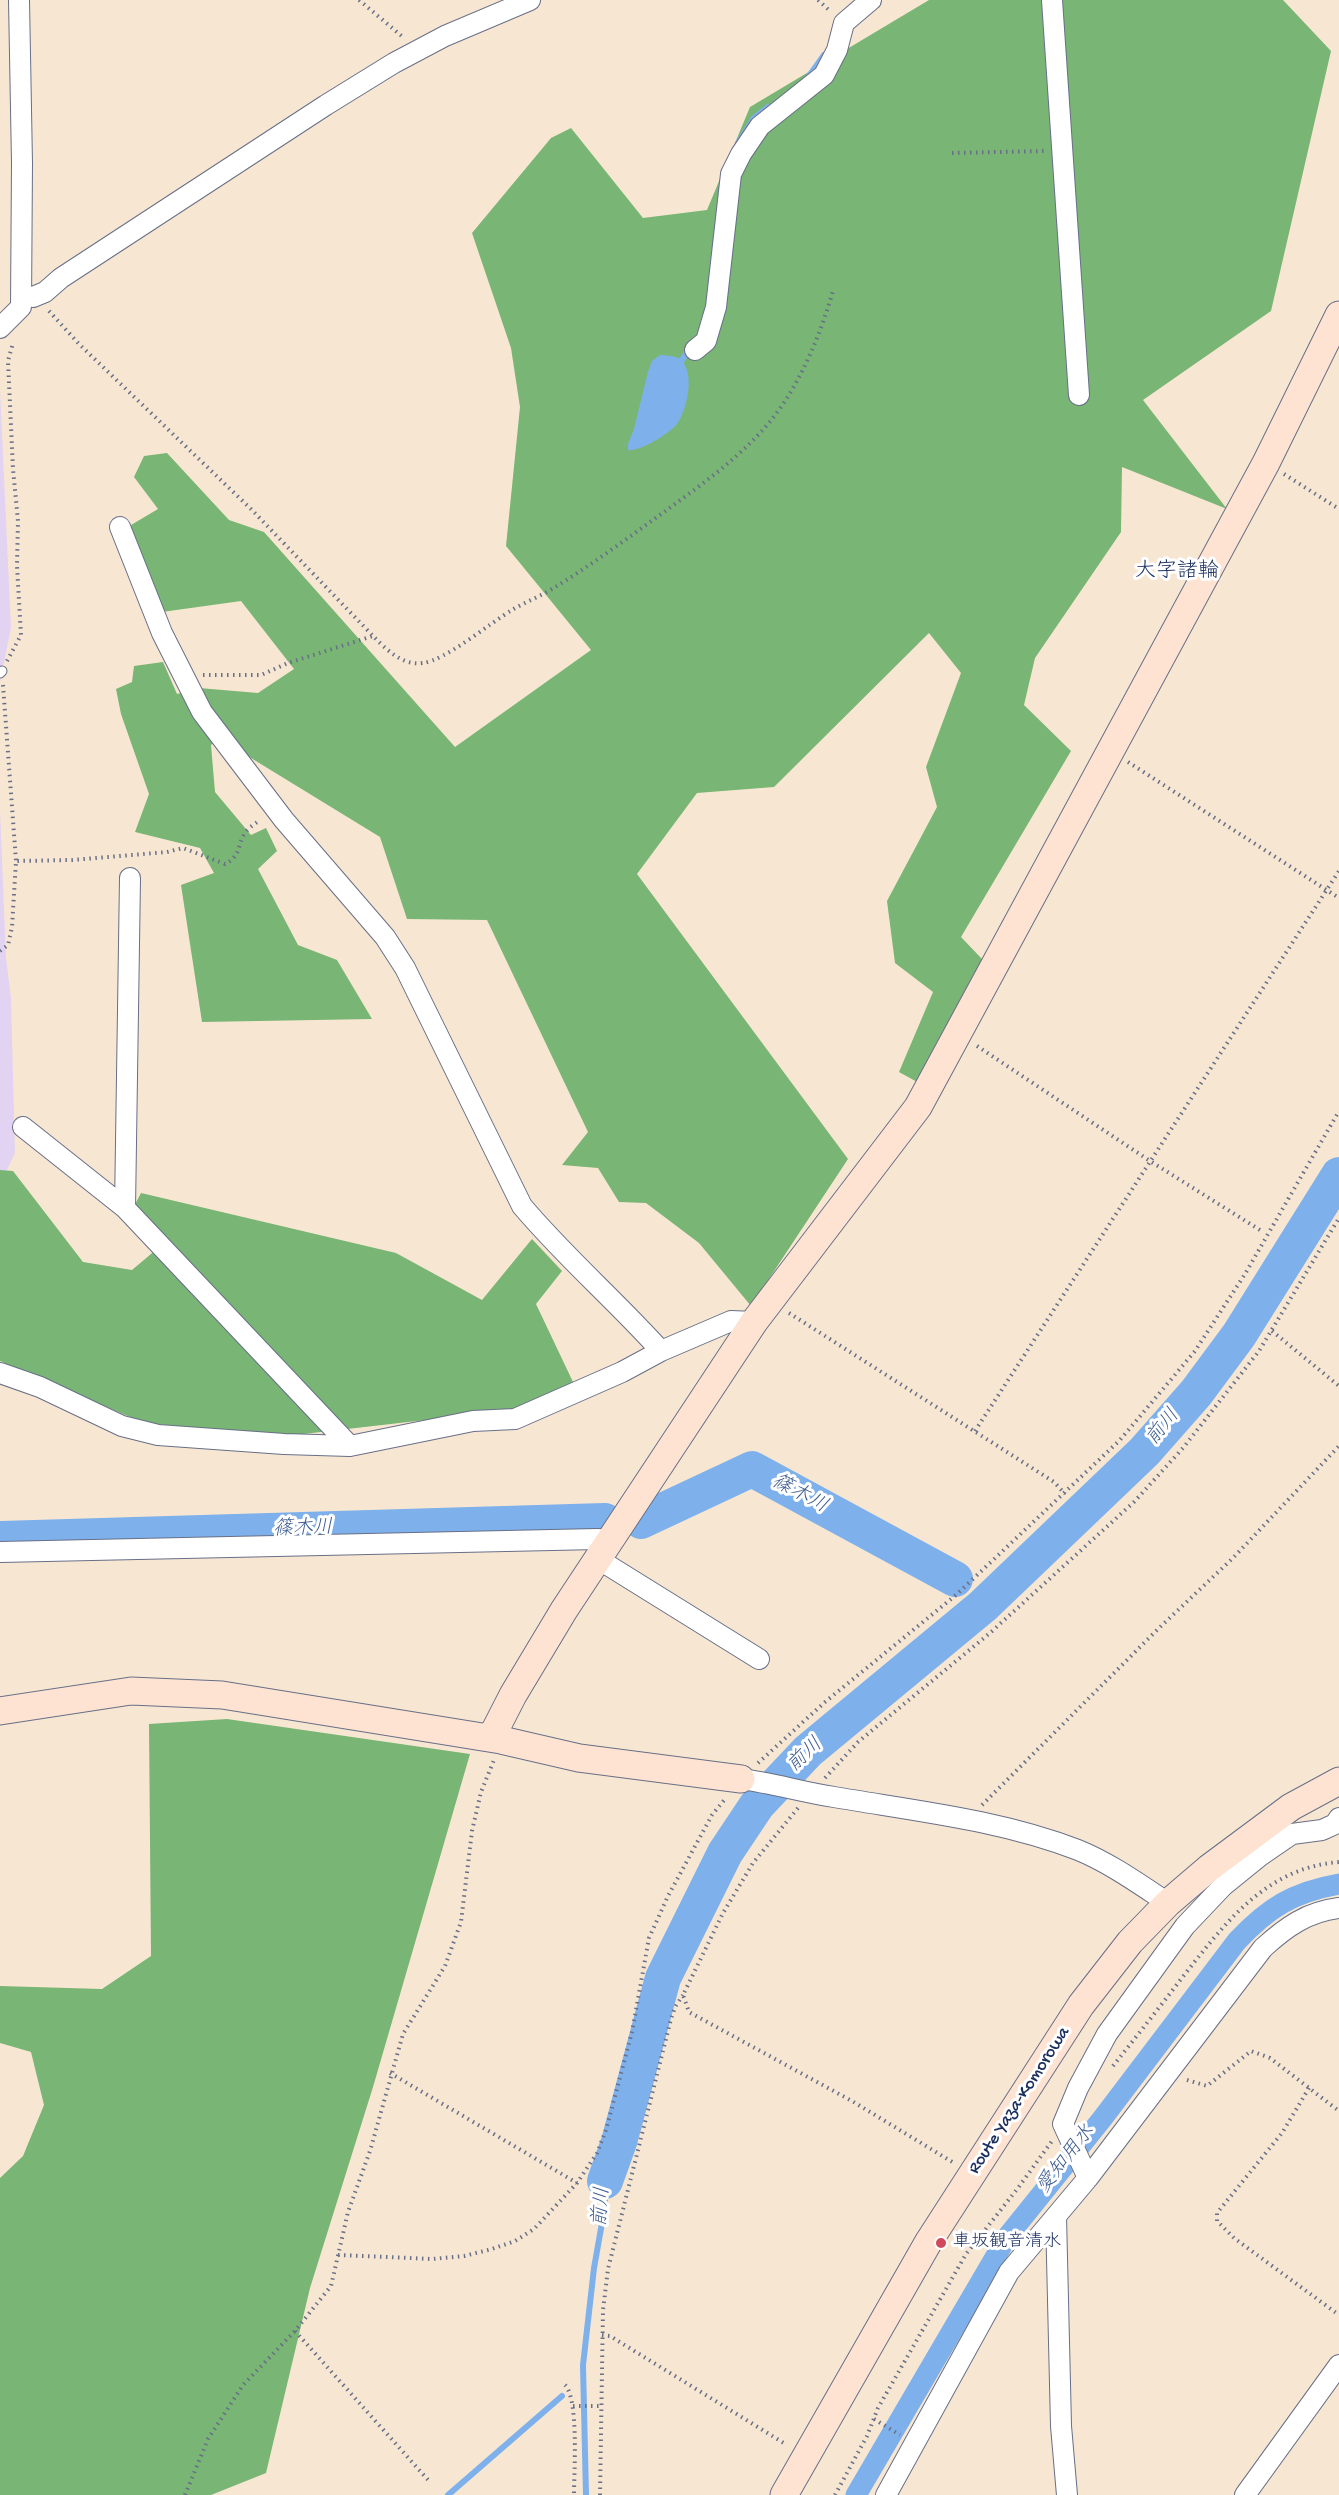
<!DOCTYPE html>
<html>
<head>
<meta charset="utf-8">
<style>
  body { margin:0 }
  canvas { display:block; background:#f7e7d2 }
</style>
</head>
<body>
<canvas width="1339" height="2495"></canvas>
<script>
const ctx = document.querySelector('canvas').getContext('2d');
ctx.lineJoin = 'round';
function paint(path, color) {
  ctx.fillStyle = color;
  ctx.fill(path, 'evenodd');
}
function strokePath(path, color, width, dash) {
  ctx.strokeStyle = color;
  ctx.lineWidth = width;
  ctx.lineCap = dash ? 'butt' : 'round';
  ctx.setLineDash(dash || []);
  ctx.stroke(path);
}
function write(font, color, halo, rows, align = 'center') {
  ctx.font = font + ' "Gochi Hand","Klee One",sans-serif';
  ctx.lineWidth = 6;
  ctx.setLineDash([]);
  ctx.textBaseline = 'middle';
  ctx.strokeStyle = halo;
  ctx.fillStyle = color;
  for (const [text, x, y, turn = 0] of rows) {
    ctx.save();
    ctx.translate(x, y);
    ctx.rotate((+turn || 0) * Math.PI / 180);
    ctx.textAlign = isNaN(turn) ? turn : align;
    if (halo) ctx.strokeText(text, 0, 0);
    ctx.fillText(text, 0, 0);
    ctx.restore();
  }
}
paint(new Path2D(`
  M0 389 11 628 0 682Z
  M0 809 6 958 11 998 15 1153 0 1185Z`), '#e3d3f2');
paint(new Path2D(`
  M929 0H1283L1331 51 1271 311 1143 400 1227 509 1122 467 1121 532 1035 658 1024 705 1071 751 961 937 982 959 919 1083 899 1072 933 992 895 963 887 901 937 807 926 767 961 673 929 633 774 787 697 793 637 874 848 1159 751 1306 699 1243 646 1203 619 1202 598 1168 562 1165 588 1132 487 920 407 919 380 837 251 758 223 735 211 745 215 792 251 835 266 828 277 851 258 869 298 945 337 960 372 1019 202 1022 181 885 214 873 200 848 135 832 149 794 121 714 116 689 132 682 134 666 163 662 177 694 199 688 258 693 294 669 241 601 162 612 126 528 158 509 134 477 144 456 167 453 229 520 264 532 455 747 591 650 506 546 520 407 511 348 472 233 551 138 571 128 643 218 707 210 750 107Z
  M0 1170 13 1171 83 1262 132 1270 164 1243 132 1210 141 1193 396 1253 482 1300 532 1239 562 1271 536 1304 573 1382 513 1410 286 1436 144 1423 0 1361Z
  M227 1719 470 1754 373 2087 310 2288 266 2473 211 2495H0V2178L23 2156 44 2105 31 2052 0 2043V1986L102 1989 151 1956 149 1724Z`), '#79b574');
paint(new Path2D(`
  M660 355C668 356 677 355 682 361 695 375 687 410 677 424 670 433 640 452 628 450V444L634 429 648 372 652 361Z`), '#7eb1eb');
strokePath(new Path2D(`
  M809 76 824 55
  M738 143 754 118 768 107
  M682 360 690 348
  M448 2495 562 2396
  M586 2495 583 2365 594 2268 605 2206V2181`), '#7eb1eb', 6);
strokePath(new Path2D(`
  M856 2495 1007 2237 1102 2119 1237 1941C1268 1908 1293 1892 1339 1884`), '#7eb1eb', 21);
strokePath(new Path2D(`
  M641 1521 752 1469 955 1579
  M0 1539 605 1521
  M605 2181 619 2142 663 1978 725 1853 757 1805 808 1751 983 1606 1144 1452 1196 1393 1239 1335 1339 1175`), '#7eb1eb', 36);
const lane = new Path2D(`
  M0 673 2 671`);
const street = new Path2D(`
  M1052 0 1079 395
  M33 297 45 292 61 278 326 105 394 63 445 36 530 0
  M0 328 21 307 22 163 19 0
  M695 350 706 341 716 307 731 174 741 154 760 126 824 75 837 50 844 23 871 0
  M120 527 162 633 202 712 284 820 385 937 405 968 522 1206C565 1257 616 1301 661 1351
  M23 1127 125 1208 350 1446
  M125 1208 130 878
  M0 1373 40 1387 122 1426 158 1435 284 1444 350 1446 473 1421 515 1419 622 1372 661 1351 731 1321 754 1322
  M0 1552 598 1539 610 1542
  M598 1559 759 1659
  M741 1779C772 1783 802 1792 834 1797 916 1811 1000 1820 1078 1850 1110 1863 1139 1884 1168 1903
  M1088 2178 1063 2124 1078 2088 1107 2034 1185 1926 1223 1886 1260 1856 1292 1834 1322 1830 1335 1824 1339 1818
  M1056 2216 1061 2426 1067 2495
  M886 2495 1009 2272 1088 2178 1263 1948C1286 1927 1307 1912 1339 1908
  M1245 2495 1339 2365`);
const secondary = new Path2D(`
  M0 1711 131 1691 222 1695 501 1740 579 1758 741 1779
  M491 1738 513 1695 564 1610 754 1322 918 1107 1266 463 1339 315
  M784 2495 929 2241 1081 2005 1130 1942 1168 1903 1209 1868 1291 1807 1339 1781`);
strokePath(lane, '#686f87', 11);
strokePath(street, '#686f87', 22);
strokePath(secondary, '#686f87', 29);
strokePath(new Path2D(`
  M359 0 404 38
  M818 0 830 11
  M952 153 1045 151
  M49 311 79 344 251 509 373 636C386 649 402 666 423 663 446 660 490 623 512 610 525 602 539 597 552 589 590 566 628 538 664 512 697 488 731 464 759 434 796 395 818 342 833 291
  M1284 474 1339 509
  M7 661 21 635 17 566 18 521 13 469 8 361 13 343
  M203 675H261L288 663 373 636
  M3 685 16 861
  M1128 762 1339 898
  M0 951 8 945 12 927 16 861 72 860 167 852 183 848 225 864C242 855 236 847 245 833 249 827 255 824 260 820
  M977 1046 1150 1161 1260 1230
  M789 1313 1054 1482 1065 1494
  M1272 1331 1339 1386
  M975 1431 1339 871
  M758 1763 825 1702 956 1595 1120 1440 1195 1351 1245 1274 1339 1111
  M825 1778 858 1742 990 1633 1134 1502 1183 1448 1259 1351 1339 1218
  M982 1805 1158 1629 1233 1558 1339 1446
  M798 1808 753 1863 723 1913 683 1995 689 2012 852 2101 954 2163
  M1113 2066C1136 2037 1159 2008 1181 1979 1224 1925 1264 1868 1339 1862
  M390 2073 577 2183
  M1187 2080 1207 2086 1251 2051 1270 2058 1339 2111
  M1309 2088 1282 2133 1217 2213V2221L1234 2238 1339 2315
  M338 2255 432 2259 464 2256 492 2249 515 2241 534 2229 577 2183 597 2153 606 2130 632 2032 649 1938 668 1896 712 1815 725 1799
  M295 2331 429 2481
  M602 2335 610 2336 787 2445
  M565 2385C579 2399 574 2473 574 2495
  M573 2406H600
  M874 2419 900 2435
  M185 2495 208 2439 243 2385 295 2331 331 2286 348 2212 370 2151 403 2034 445 1966 461 1922 472 1831 481 1792 494 1760
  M600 2495 603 2310 608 2269 671 2019 675 2007 683 1995
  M835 2495 867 2436 878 2408 966 2254 1018 2188 1052 2141`), '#686f87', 4, [1.5, 4.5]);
strokePath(lane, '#fff', 9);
strokePath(street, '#fff', 20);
strokePath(secondary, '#fee3d2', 27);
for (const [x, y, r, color] of [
  [941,2243,6,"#d1495b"]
]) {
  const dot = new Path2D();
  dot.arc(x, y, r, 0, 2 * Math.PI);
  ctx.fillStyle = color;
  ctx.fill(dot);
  strokePath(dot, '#fff', 2);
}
write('18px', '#1b2f5e', '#fff', [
  ["Route Yaza-Komorowa",1020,2101,-57]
]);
write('18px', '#1b2f5e', '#fff', [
  ["車坂観音清水",953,2243]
], 'left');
write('italic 20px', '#3e5c8f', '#fff', [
  ["前川",1164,1428,-51],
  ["篠木川",799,1495,28],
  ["篠木川",303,1530,-2],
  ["前川",806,1756,-43],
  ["愛知用水",1067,2160,-52],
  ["前川",603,2207,-85]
]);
write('21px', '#1b2f5e', '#fff', [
  ["大字諸輪",1177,573]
]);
</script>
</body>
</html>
